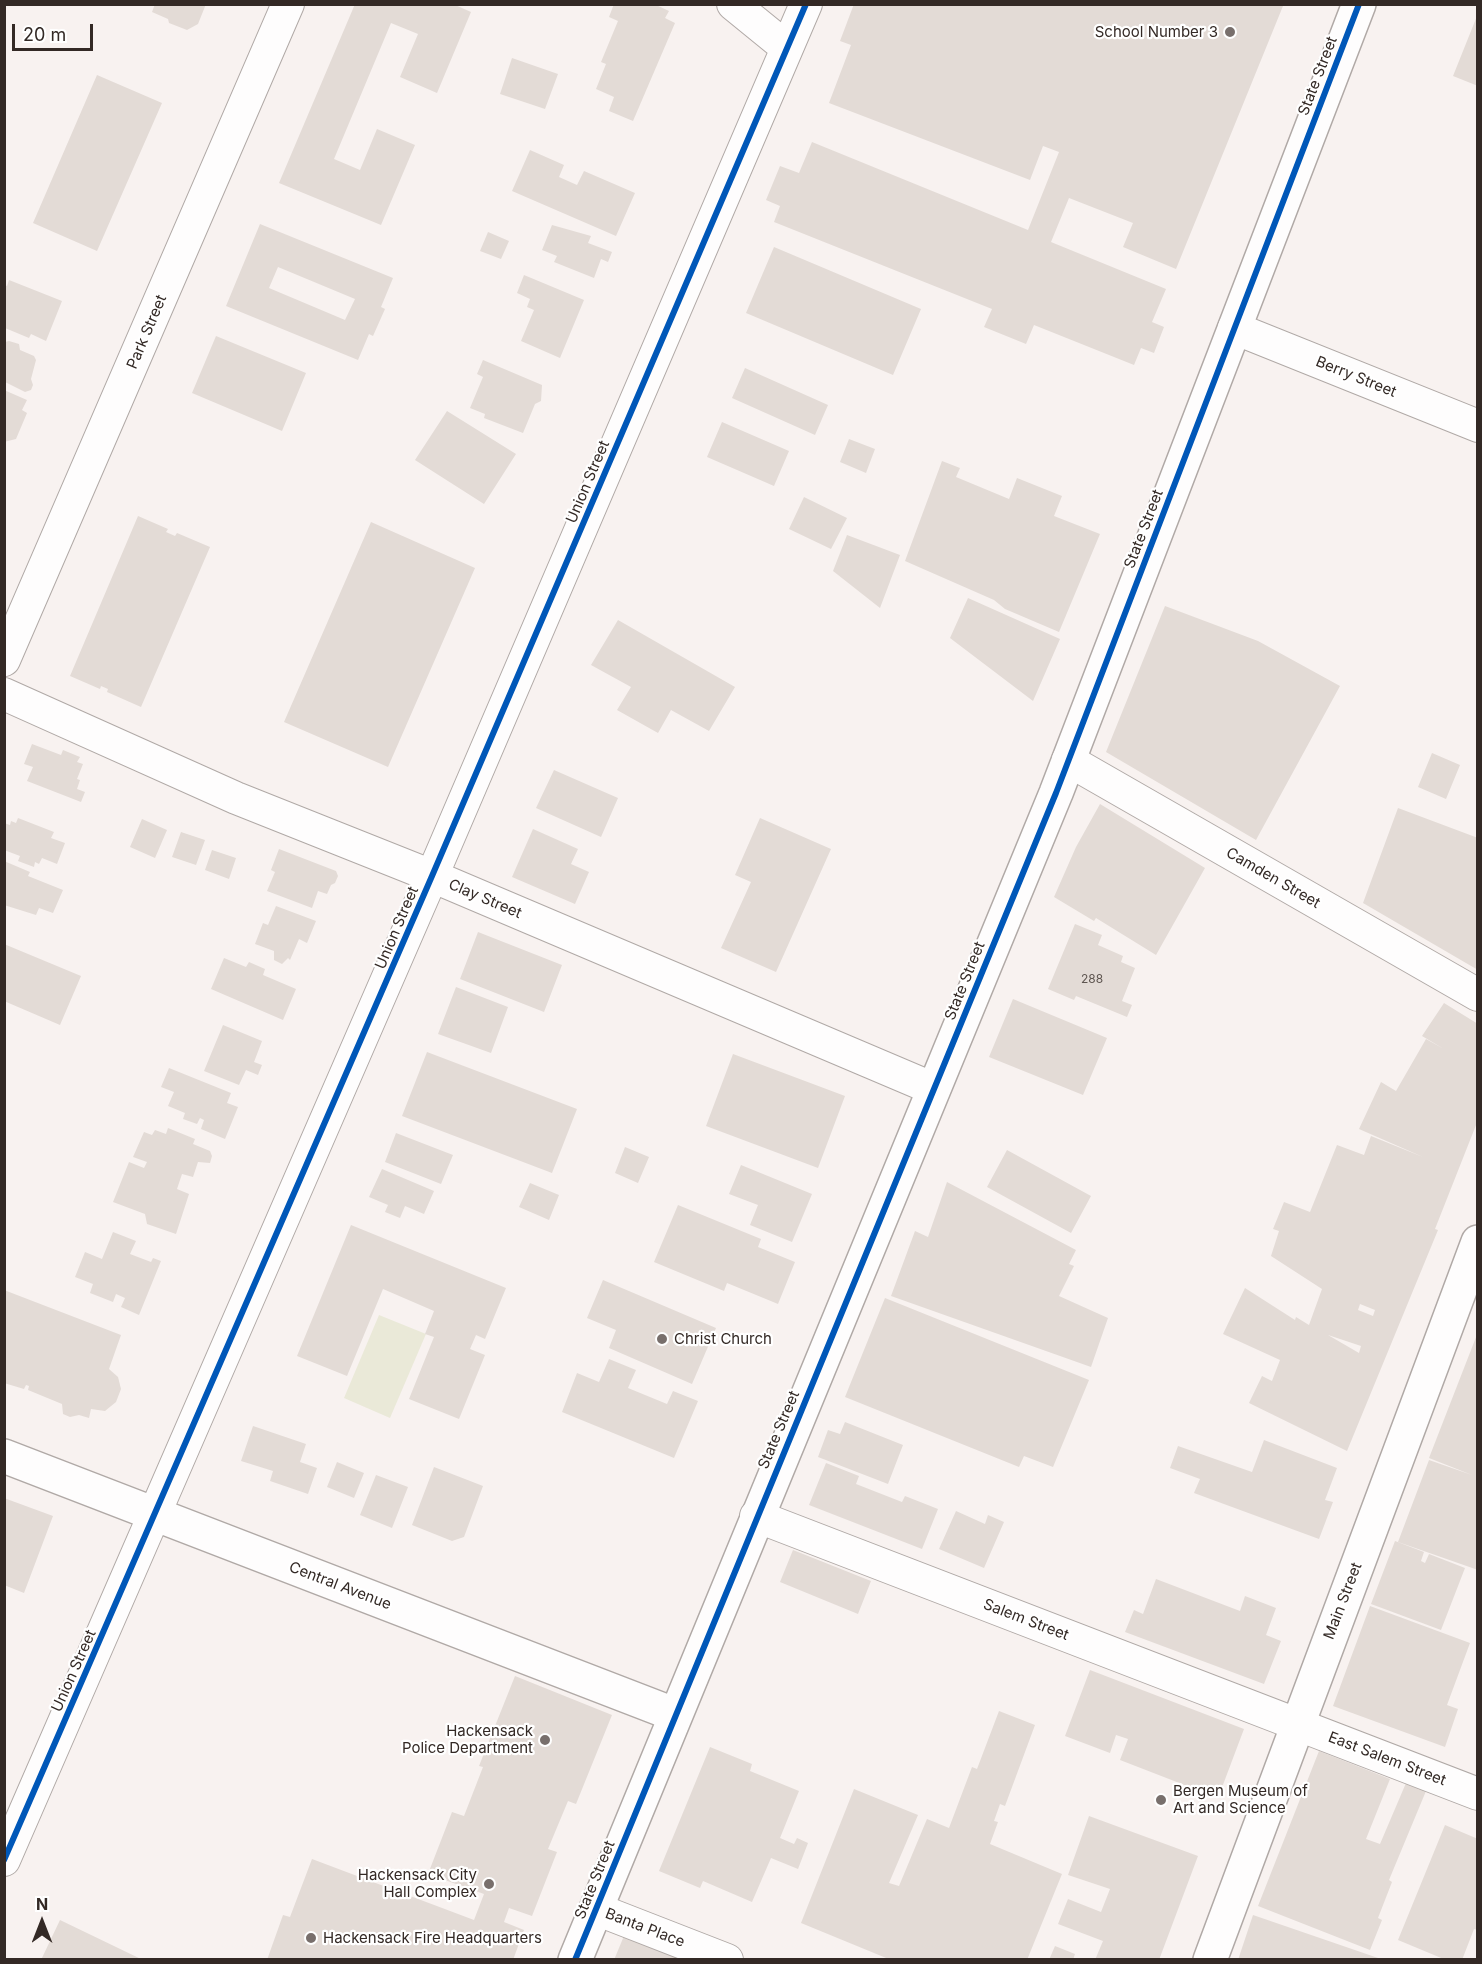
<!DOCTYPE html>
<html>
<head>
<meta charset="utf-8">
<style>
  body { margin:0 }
  #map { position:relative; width:1482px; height:1964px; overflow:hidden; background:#f8f2f0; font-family:Inter,sans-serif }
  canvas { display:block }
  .frame { position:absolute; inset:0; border:6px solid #332925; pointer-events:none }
  .north { position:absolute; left:12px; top:1892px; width:60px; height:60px; -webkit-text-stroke:4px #fff; paint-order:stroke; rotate:0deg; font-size:16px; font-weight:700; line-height:24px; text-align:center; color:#332925 }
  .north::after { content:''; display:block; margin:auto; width:21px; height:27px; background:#332925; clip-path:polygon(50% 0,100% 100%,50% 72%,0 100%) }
  .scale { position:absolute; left:12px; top:24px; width:81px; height:27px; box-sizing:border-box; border:3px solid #332925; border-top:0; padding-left:8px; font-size:18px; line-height:21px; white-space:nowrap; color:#332925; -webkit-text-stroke:4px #fff; paint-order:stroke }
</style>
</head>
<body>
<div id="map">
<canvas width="1482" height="1964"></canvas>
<div class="frame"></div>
<div class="north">N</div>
<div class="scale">20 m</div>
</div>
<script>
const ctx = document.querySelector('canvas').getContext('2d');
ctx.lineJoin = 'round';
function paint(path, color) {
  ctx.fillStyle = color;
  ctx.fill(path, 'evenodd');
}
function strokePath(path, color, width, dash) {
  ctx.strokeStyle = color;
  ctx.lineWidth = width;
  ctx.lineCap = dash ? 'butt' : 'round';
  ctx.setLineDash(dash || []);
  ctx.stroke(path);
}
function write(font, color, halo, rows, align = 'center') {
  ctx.font = font + ' Inter,sans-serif';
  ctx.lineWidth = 4.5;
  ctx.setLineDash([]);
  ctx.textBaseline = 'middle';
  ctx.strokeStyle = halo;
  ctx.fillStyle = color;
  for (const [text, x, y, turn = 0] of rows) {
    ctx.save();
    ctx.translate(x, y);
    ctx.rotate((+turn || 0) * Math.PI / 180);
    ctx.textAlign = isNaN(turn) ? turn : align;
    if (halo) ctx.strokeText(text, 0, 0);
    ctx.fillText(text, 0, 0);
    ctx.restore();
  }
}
paint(new Path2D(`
  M379 1315 426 1334 390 1418 344 1398Z`), '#eae9d8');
paint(new Path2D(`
  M155 4H206L198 24 187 30 169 23 168 19 152 12Z
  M355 4H453L471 12 437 93 400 77 418 34 391 23 334 159 360 170 377 129 415 145 381 225 279 183Z
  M614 4H654L669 11 665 18 675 23 633 121 609 111 614 97 596 89 606 64 601 62 618 21 609 17Z
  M854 4 1283 6 1176 269 1123 247 1133 223 1069 198 1051 242 1166 289 1152 322 1164 327 1154 353 1141 348 1134 365 1034 325 1026 344 984 327 992 309 774 222 780 206 766 200 780 166 799 173 812 142 1028 230 1059 152 1043 146 1030 180 829 103 851 45 840 41Z
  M1477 16H1478V86L1453 76Z
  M512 58 558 74 545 109 500 94Z
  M97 75 162 103 97 251 33 223Z
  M530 150 564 165 559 177 577 185 584 171 635 193 616 236 512 191Z
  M260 224 393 278 381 307 385 309 373 336 369 334 358 360 226 306ZM278 267 355 299 345 320 269 288Z
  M552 225 591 236 588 243 612 252 608 262 601 259 594 278 554 262 557 256 542 250Z
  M488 232 509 241 501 259 480 251Z
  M774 247 921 309 893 375 746 313Z
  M524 275 584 300 560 358 521 341 534 310 527 307 530 299 517 293Z
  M9 280 62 301 46 341 31 334 29 338 5 328V285L7 286Z
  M216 336 306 373 282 431 192 393Z
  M9 341 19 344 20 350 34 356 36 360 31 379 33 385 31 390 25 392 5 382V342Z
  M483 360 542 385 541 401 535 404 523 433 484 418 485 414 470 408 483 377 477 374Z
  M745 368 828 405 815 435 732 398Z
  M4 390 27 400 22 410 27 413 16 439 4 442Z
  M447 411 516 454 484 504 415 460Z
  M722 422 789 451 774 486 707 457Z
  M849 439 875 449 866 473 840 462Z
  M942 461 960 468 956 477 1009 499 1017 478 1062 496 1054 516 1100 534 1059 632 1005 609 994 600 905 561Z
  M804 497 847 518 831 549 789 529Z
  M138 516 168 529 166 532 175 536 177 533 210 547 141 707 107 692 108 689 101 686 100 689 70 676Z
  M371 522 475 568 388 767 284 722Z
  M847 535 900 555 880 608 833 571Z
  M968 598 1060 639 1033 701 950 638Z
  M1165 606 1258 641 1340 686 1256 840 1106 752Z
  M618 620 735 687 709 731 671 710 658 733 617 710 631 687 591 665Z
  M32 744 61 755 63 750 80 757 77 762 83 764 77 779 80 780 77 789 85 792 81 802 27 781 33 767 24 764Z
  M1432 753 1460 765 1446 799 1418 787Z
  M554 770 618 798 601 837 536 808Z
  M1100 804 1205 868 1156 955 1096 918 1094 921 1054 897 1076 847Z
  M1398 808 1478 838V970L1363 903Z
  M18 818 54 832 51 838 65 843 57 864 42 858 39 864 35 862 34 867 18 861 20 856 4 850V823L10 825 11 821 16 823Z
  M760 818 831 849 776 972 721 948 751 882 735 875Z
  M142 819 167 830 155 858 130 847Z
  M533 829 578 849 571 864 589 872 575 904 512 877Z
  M181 832 205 840 196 865 172 857Z
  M279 849 336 871 338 876 335 883 331 885 327 894 318 891 312 908 267 891 275 872 271 870Z
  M212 850 236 858 229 879 205 870Z
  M4 861 30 872 28 876 63 890 53 913 39 908 36 915 4 905Z
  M276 906 316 921 307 943 299 939 290 960 288 958 282 964 274 960V951L255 944 263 923 268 925Z
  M1075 924 1102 935 1098 945 1123 956 1121 962 1135 968 1122 1001 1132 1005 1127 1017 1076 996 1074 1000 1048 989Z
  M478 932 562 965 544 1012 460 979Z
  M4 944 81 976 60 1025 4 1001Z
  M224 958 246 967 249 962 265 969 263 975 296 989 283 1020 211 989Z
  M456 987 508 1007 491 1053 438 1034Z
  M1013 999 1107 1038 1083 1095 989 1057Z
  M1444 1003 1478 1024V1120L1435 1229 1438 1230 1347 1451 1249 1403 1262 1376 1272 1381 1280 1360 1223 1334 1245 1288 1295 1320 1296 1317 1309 1325 1322 1289 1271 1256 1279 1231 1273 1229 1284 1202 1310 1212 1337 1145 1364 1155 1371 1136 1423 1157 1359 1129 1381 1082 1396 1091 1426 1039 1444 1049 1422 1036ZM1360 1304 1375 1310 1373 1316 1358 1310ZM1328 1335 1361 1346 1359 1353Z
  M223 1025 262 1041 254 1062 262 1065 258 1075 246 1070 239 1085 204 1071Z
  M427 1052 577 1109 552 1173 402 1116Z
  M733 1054 845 1096 818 1168 706 1126Z
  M169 1068 231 1093 227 1103 238 1107 225 1139 201 1129 204 1120 200 1118 197 1124 183 1119 185 1113 168 1106 174 1092 161 1087Z
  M168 1128 195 1139 193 1144 210 1151 212 1156 210 1163 198 1162 193 1177 182 1174 177 1189 189 1194 176 1234 147 1224 145 1214 113 1202 129 1162 144 1168 147 1162 133 1157 144 1132 152 1135 155 1130 166 1134Z
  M396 1133 453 1155 441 1184 385 1162Z
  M625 1147 649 1157 638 1183 615 1173Z
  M1007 1150 1091 1196 1071 1233 987 1187Z
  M741 1165 812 1194 792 1242 750 1225 758 1205 729 1194Z
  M382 1169 434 1191 424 1214 405 1206 400 1218 385 1212 388 1205 369 1197Z
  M947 1182 1076 1250 1069 1264 1074 1266 1059 1296 1108 1318 1091 1367 891 1296 915 1231 928 1237Z
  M530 1183 559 1195 549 1220 519 1207Z
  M678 1205 761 1239 758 1247 795 1262 778 1304 727 1283 724 1291 654 1262Z
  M351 1225 506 1288 485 1339 476 1335 470 1349 485 1355 459 1419 409 1399 434 1337 425 1334 434 1311 383 1289 347 1376 297 1356Z
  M113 1232 136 1241 130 1254 151 1262 153 1258 161 1261 139 1315 121 1307 125 1298 116 1294 113 1302 90 1293 93 1284 75 1277 85 1252 102 1259Z
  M603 1280 716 1328 692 1384 609 1348 616 1330 587 1318Z
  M4 1290 121 1335 109 1369 118 1377 121 1389 116 1402 105 1411 91 1409 89 1418 79 1415 70 1417 63 1414 62 1404 28 1390 29 1386 26 1385 24 1389 4 1383Z
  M885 1298 1089 1380 1053 1467 1024 1456 1019 1467 845 1397Z
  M1478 1332V1570L1398 1542 1429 1460 1472 1475 1429 1458Z
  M609 1359 636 1370 628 1388 667 1404 673 1391 698 1401 674 1458 562 1412 577 1373 599 1382Z
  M845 1422 903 1445 888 1484 818 1457 828 1430 840 1434Z
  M253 1426 306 1444 300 1462 317 1468 308 1494 270 1481 273 1471 241 1461Z
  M1264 1440 1337 1468 1325 1500 1333 1502 1319 1539 1194 1493 1200 1479 1170 1468 1178 1446 1252 1472Z
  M337 1462 364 1473 354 1498 327 1487Z
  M826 1463 859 1476 856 1484 902 1502 905 1496 938 1509 922 1549 809 1505Z
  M434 1467 483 1486 464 1537 452 1541 412 1525Z
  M376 1475 408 1487 392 1528 360 1515Z
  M4 1498 53 1516 24 1593 4 1585Z
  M956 1511 985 1524 988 1515 1004 1522 984 1568 939 1549Z
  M1395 1541 1424 1552 1421 1561 1425 1563 1429 1554 1465 1568 1441 1630 1371 1604Z
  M793 1550 871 1581 858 1614 780 1582Z
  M1156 1579 1240 1611 1245 1596 1276 1608 1266 1635 1281 1641 1264 1684 1125 1632 1134 1610 1143 1614Z
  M1370 1606 1470 1643 1447 1705 1458 1709 1445 1747 1333 1706Z
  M1090 1670 1244 1729 1218 1798 1120 1760 1128 1739 1116 1735 1110 1753 1065 1736Z
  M515 1676 612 1715 576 1804 568 1801 548 1849 557 1852 532 1916 509 1908 504 1922 524 1930 513 1960H267L283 1915 290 1917 312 1859 474 1920 484 1894 428 1874 452 1812 464 1816 483 1767 479 1766Z
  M999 1711 1035 1725 1005 1806 1000 1804 994 1821 998 1822 990 1844 1062 1874 1027 1960H891L801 1923 854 1789 918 1815 889 1883 899 1886 927 1819 949 1828 972 1767 977 1769Z
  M710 1747 752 1764 750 1771 799 1791 780 1838 794 1844 797 1838 808 1843 798 1869 771 1858 752 1902 703 1881 700 1888 659 1871Z
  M1319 1751 1390 1779 1366 1839 1380 1844 1406 1783 1426 1791 1389 1880 1392 1882 1378 1918 1382 1920 1370 1950 1258 1906Z
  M1089 1816 1198 1856 1159 1960H1095L1103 1941 1058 1924 1068 1899 1101 1912 1110 1889 1068 1875Z
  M1445 1825 1478 1839V1930L1474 1929 1462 1960H1446L1398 1940Z
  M1253 1915 1381 1959V1960H1238Z
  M60 1920 143 1960H41Z
  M626 1931 699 1960H614Z
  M1055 1946 1075 1954 1073 1960H1049Z`), '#e3dbd6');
const minor = new Path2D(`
  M733 4 787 48
  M1234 328 1478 426
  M4 660 288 4
  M4 694 236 798 432 876 934 1089
  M1068 760 1478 995
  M756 1516 1478 1794
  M4 1860 432 876 806 4
  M596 1909 727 1960`);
const tertiary = new Path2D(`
  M4 1456 676 1715
  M575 1960 1056 793 1359 4
  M1210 1960 1478 1242`);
strokePath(minor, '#b0a9a6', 34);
strokePath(tertiary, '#b0a9a6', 36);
strokePath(minor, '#fefdfd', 32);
strokePath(tertiary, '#fefdfd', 33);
strokePath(new Path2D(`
  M4 1860 432 876 806 4
  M575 1960 1056 793 1359 4`), '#0057b8', 6);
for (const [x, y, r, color] of [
  [1230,32,6,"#786f6c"],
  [662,1339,6,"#786f6c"],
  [545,1740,6,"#786f6c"],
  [1161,1800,6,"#786f6c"],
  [489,1884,6,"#786f6c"],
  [311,1938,6,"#786f6c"]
]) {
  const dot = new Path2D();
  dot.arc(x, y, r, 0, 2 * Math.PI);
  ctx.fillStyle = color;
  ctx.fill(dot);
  strokePath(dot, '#fff', 2);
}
write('12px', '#5f5651', null, [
  ["288",1092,979]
]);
write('15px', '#332925', '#fff', [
  ["School Number 3",1218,32],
  ["Christ Church",674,1339,"left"],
  ["Hackensack",533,1731],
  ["Police Department",533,1748],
  ["Bergen Museum of",1173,1791,"left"],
  ["Art and Science",1173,1808,"left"],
  ["Hackensack City",477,1875],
  ["Hall Complex",477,1892],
  ["Hackensack Fire Headquarters",323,1938,"left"]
], 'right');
write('15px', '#332925', '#fff', [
  ["State Street",1318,76,-69],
  ["Park Street",147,332,-67],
  ["Berry Street",1356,377,22],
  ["Union Street",588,482,-67],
  ["State Street",1144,529,-69],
  ["Camden Street",1273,878,30],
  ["Clay Street",485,899,23],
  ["Union Street",397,928,-67],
  ["State Street",965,981,-68],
  ["State Street",779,1430,-67],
  ["Central Avenue",340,1586,21],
  ["Main Street",1343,1601,-69],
  ["Salem Street",1026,1620,21],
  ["Union Street",74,1671,-66],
  ["East Salem Street",1387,1759,21],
  ["State Street",595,1880,-68],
  ["Banta Place",645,1928,21]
]);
</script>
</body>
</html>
